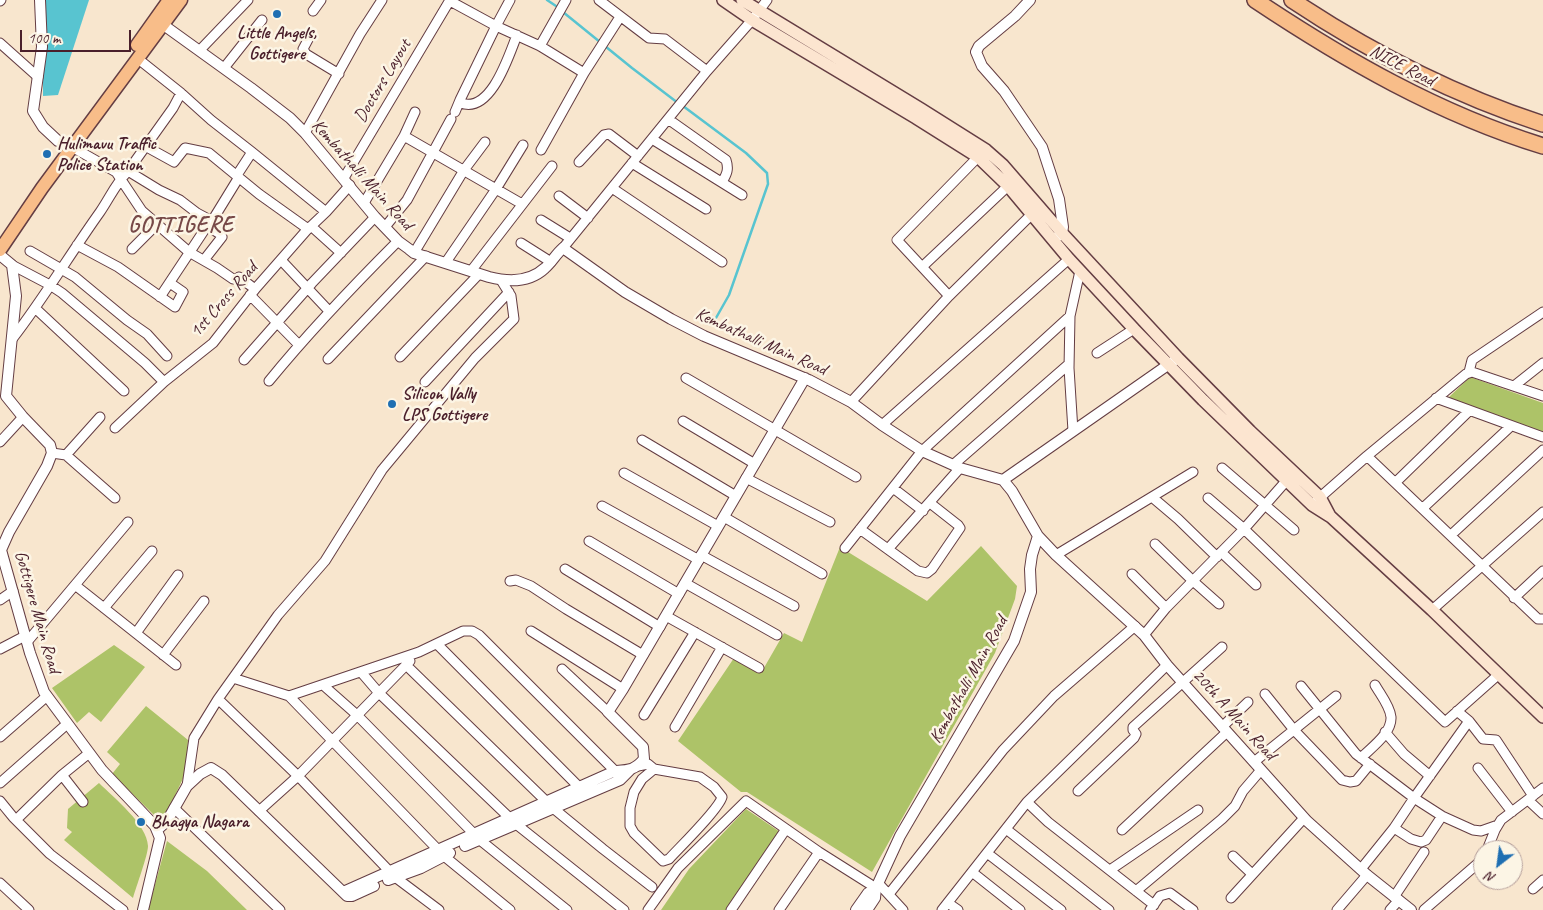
<!DOCTYPE html>
<html>
<head>
<meta charset="utf-8">
<style>
  body { margin:0 }
  #map { position:relative; width:1543px; height:910px; overflow:hidden; background:#f8e6ce; font-family:Caveat,sans-serif }
  canvas { display:block }
  .north { position:absolute; left:1473px; top:840px; width:50px; height:50px; box-sizing:border-box; background:#fcf5e5; border:1px solid #b59f9b; border-radius:50%; rotate:210deg; font-size:14px; font-weight:700; line-height:20px; text-align:center; color:#4a1f2b }
  .north::after { content:''; display:block; margin:auto; width:18px; height:22px; background:#1f6fb2; clip-path:polygon(50% 0,100% 100%,50% 72%,0 100%) }
  .scale { position:absolute; left:20px; top:30px; width:111px; height:22px; box-sizing:border-box; border:2px solid #4a1f2b; border-top:0; padding-left:6px; font-size:15px; line-height:18px; white-space:nowrap; color:#4a1f2b; -webkit-text-stroke:4px #fcf5e5; paint-order:stroke }
</style>
</head>
<body>
<div id="map">
<canvas width="1543" height="910"></canvas>
<div class="north">N</div>
<div class="scale">100 m</div>
</div>
<script>
const ctx = document.querySelector('canvas').getContext('2d');
ctx.lineJoin = 'round';
function paint(path, color) {
  ctx.fillStyle = color;
  ctx.fill(path, 'evenodd');
}
function strokePath(path, color, width, dash) {
  ctx.strokeStyle = color;
  ctx.lineWidth = width;
  ctx.lineCap = dash ? 'butt' : 'round';
  ctx.setLineDash(dash || []);
  ctx.stroke(path);
}
function write(font, color, halo, rows, align = 'center') {
  ctx.font = font + ' Caveat,sans-serif';
  ctx.lineWidth = 5;
  ctx.setLineDash([]);
  ctx.textBaseline = 'middle';
  ctx.strokeStyle = halo;
  ctx.fillStyle = color;
  for (const [text, x, y, turn = 0] of rows) {
    ctx.save();
    ctx.translate(x, y);
    ctx.rotate((+turn || 0) * Math.PI / 180);
    ctx.textAlign = isNaN(turn) ? turn : align;
    if (halo) ctx.strokeText(text, 0, 0);
    ctx.fillText(text, 0, 0);
    ctx.restore();
  }
}
paint(new Path2D(`
  M1470 377 1543 403V432L1447 399Z
  M981 546 1017 586 1015 599 995 653 872 872 747 792H741L678 741 734 658 761 673 784 633 802 642 840 547 927 601Z
  M114 645 145 667 101 722 89 712 77 723 52 688Z
  M146 706 188 740 186 772 165 817 154 815 112 774 120 764 107 752Z
  M99 783C114 798 147 824 148 846 148 855 136 887 133 898L64 840 72 832 67 828 68 809Z
  M746 809 780 832 727 910H661L689 869Z
  M167 841 207 871 247 910H148Z`), '#adc368');
paint(new Path2D(`
  M43 0H89L58 95 43 96Z`), '#58c4d0');
strokePath(new Path2D(`
  M547 0 559 8
  M563 12 632 68 678 103
  M683 106 746 153 767 173 768 184 729 295 712 325`), '#58c4d0', 2.5);
const minor = new Path2D(`
  M510 0 496 26 460 100 461 103C491 114 509 55 517 35
  M0 1 1 0
  M450 1 496 26 540 46 584 73 620 17
  M313 11 321 0
  M311 34 303 49 306 54 339 74
  M0 43 38 77
  M540 46 566 0
  M200 50 248 0
  M137 58 181 93 211 120 252 152 326 212
  M224 68 262 20
  M707 71 752 20 767 0
  M455 112 460 100
  M668 119 726 160C729 169 727 174 722 182
  M305 133 360 34 382 0
  M404 136 522 204
  M652 139 742 195
  M145 146 174 162 185 148 209 153 259 194 308 229
  M72 147 116 172 142 211 189 252 217 268 233 279
  M541 150 584 73
  M579 162 604 135 609 134 638 156
  M632 163 706 209
  M128 171 159 190 180 200 197 213 212 221 207 226 160 297
  M237 175 252 152
  M344 178 450 0
  M612 188 722 262
  M559 196 588 218
  M364 203 404 136 415 112
  M541 220 570 238
  M212 221 239 177
  M311 226 341 253
  M385 227 407 200 451 119
  M521 243 551 262
  M77 245 118 267 175 307 183 292 170 283
  M563 248 707 71 665 39 649 38 599 0
  M132 249 157 224
  M30 251 75 277 127 320 147 334 167 356
  M414 253 464 170 485 142
  M204 260 222 237 220 234 207 226
  M281 260 329 311
  M446 262 496 189 523 145
  M12 265 50 285 62 293 145 363 164 382
  M922 267 1008 186
  M471 271 552 166
  M239 277 255 289
  M250 295 299 345
  M949 296 897 240 978 157
  M35 308 124 391
  M13 338C44 298 70 254 100 212 109 199 116 183 128 171L173 108 181 93
  M1097 353 1134 329
  M400 357 479 274
  M328 359 426 256
  M244 360 312 283 375 217
  M1469 372 1472 360 1543 312
  M686 378 856 477
  M269 381C309 332 353 286 398 241
  M425 382 509 292
  M1514 386 1543 363
  M1436 398 1543 437
  M851 402 949 296 1031 215
  M683 421 755 464
  M882 425 1069 259
  M115 428 164 382 213 343 256 288 306 231 326 212 350 185
  M1073 431 1069 368 1070 316 1080 271
  M642 440 736 496
  M0 442 23 417
  M52 453 66 455 100 417
  M66 455 115 498
  M1367 456 1538 619H1543
  M953 465 1069 364
  M1222 468 1294 530
  M624 473 718 526
  M746 478 830 522
  M1396 482 1469 411
  M893 488 923 511
  M1152 497 1178 519 1217 557
  M1208 498 1244 529 1445 722 1498 675
  M1317 500 1367 456 1466 374 1472 372 1543 396
  M602 506 699 560
  M1423 508 1511 426
  M724 517 822 574
  M860 529 918 571 927 573 932 569 960 528 958 525 930 503
  M1451 535 1543 450
  M589 541 679 594
  M1155 544 1193 581 1219 604
  M845 548 922 451 1070 316
  M888 549 960 468
  M1221 552 1256 585
  M701 555 794 606
  M1056 555 1193 472
  M565 569 660 627
  M1132 574 1166 608
  M510 581 516 580 531 586 566 609 643 655
  M685 583 777 635
  M75 585 176 665
  M1514 598 1543 571
  M0 600 13 591
  M104 608 152 551
  M1432 610 1543 512
  M666 616 759 668
  M531 631 623 689
  M136 633 178 575
  M1144 635 1166 608 1244 529 1287 480
  M27 642 128 522
  M437 644 582 790
  M0 649 25 636
  M163 655 204 601
  M406 665 553 808 603 849 652 887
  M562 669 608 712
  M361 672 379 693 516 824 624 910
  M233 678 278 615 325 561 382 470 475 358 514 319 511 296 501 280
  M323 685 357 715 480 840 567 910
  M1301 686 1356 754 1414 798 1442 816 1473 830 1481 831 1498 825
  M1265 694 1294 730 1342 780 1350 782 1356 781 1370 764
  M289 696 444 856 510 910
  M218 699 298 776 395 877 439 910
  M1457 711 1469 721 1483 739 1496 740 1533 796
  M644 715 695 632
  M675 727 722 647
  M1222 727 1248 702
  M1385 732 1404 754 1430 776
  M0 737 47 696
  M1361 758C1372 747 1392 733 1391 717 1390 706 1380 694 1375 685
  M1254 762 1336 696
  M638 766 648 764 654 769 700 777 714 787 722 797C719 809 679 848 669 859L663 861 634 833 630 826V808L634 792 642 779 654 769
  M1478 768 1512 812
  M62 775 83 802
  M0 783 67 724
  M187 786 194 738 218 699 233 678 289 696 419 652 463 631H472L479 635 615 771 617 775
  M1078 791 1134 738 1136 734 1133 730V727L1222 647
  M1528 800 1543 814
  M0 801 13 817 50 854 123 910
  M1027 802 1048 822 1154 905
  M174 808 280 910
  M259 811 298 776 410 661
  M16 820 62 775 88 754
  M1394 828 1411 839 1421 842 1426 840 1442 816
  M1006 829 1109 910
  M1122 830 1227 732
  M1487 850 1495 830 1501 820 1543 788
  M987 853 1061 910
  M1233 856 1252 874
  M1361 869 1394 828 1414 798 1469 721
  M1110 870 1198 810
  M972 872 1020 910
  M0 883 29 910
  M879 884 903 910
  M1533 889 1543 880
  M1136 891 1222 819 1235 806 1243 791 1261 770
  M889 894 1003 750 1054 696 1135 626
  M1394 897 1424 852
  M1231 898 1304 818
  M948 903 958 910
  M648 910 678 868 746 801 819 852 876 888
  M731 910 786 829
  M779 910 819 852
  M942 910 1027 802 1167 665
  M1150 910 1160 896 1170 893 1193 910
  M1337 910 1367 875
  M1390 910 1399 900
  M1424 910 1483 859`);
const tertiary = new Path2D(`
  M40 0 42 47 33 111 43 127 58 141 72 147
  M1030 0 1015 16 979 46 976 52 982 66 1004 91 1042 147 1059 199 1063 227 1062 233 1058 236
  M158 21 251 88 290 118 305 133 375 217 398 241 409 249 414 253 489 277C508 282 529 283 545 268 552 262 556 254 563 248L625 292 671 319 704 336 809 380 851 402 882 425 922 451 960 468 1003 480 1012 491 1038 536 1056 555 1144 635 1167 665 1307 821 1367 875 1411 910
  M0 255 12 265 16 296 6 396 23 417 50 445 52 453 47 466 9 532 1 550 30 653 44 692 102 770 155 826 160 838 143 910
  M1003 480 1175 360
  M157 830 167 821 187 786 200 774 211 768 222 775 347 896H352L374 886
  M465 846 620 780 631 769
  M388 880 421 868 450 853
  M343 892 615 771C629 770 635 770 644 759L643 747 608 712 623 689 805 378
  M856 910 868 893 876 888
  M867 910 875 898 876 888 900 836 1014 641 1031 592 1030 569 1032 555 1038 536`);
const secondary = new Path2D(`
  M723 0 752 20 916 118 978 157 1008 186 1069 259 1134 329 1203 400 1312 505 1331 517 1432 610 1543 717
  M742 0 921 109 986 150 1003 165 1062 233 1178 358 1250 431 1320 497 1330 516`);
const primary = new Path2D(`
  M137 45 169 0
  M0 250 42 188 181 0`);
const motorway = new Path2D(`
  M1255 0C1345 60 1439 114 1543 146
  M1292 0C1370 52 1454 95 1543 124`);
strokePath(minor, '#643d43', 11);
strokePath(tertiary, '#643d43', 12);
strokePath(secondary, '#643d43', 14);
strokePath(primary, '#643d43', 15);
strokePath(motorway, '#643d43', 18);
strokePath(minor, '#fff', 9);
strokePath(tertiary, '#fff', 10);
strokePath(secondary, '#fce5d0', 11);
strokePath(primary, '#f8bd89', 12);
strokePath(motorway, '#f8bd89', 15);
for (const [x, y, r, color] of [
  [277,14,5,"#1f6fb2"],
  [47,154,5,"#1f6fb2"],
  [392,404,5,"#1f6fb2"],
  [141,822,5,"#1f6fb2"]
]) {
  const dot = new Path2D();
  dot.arc(x, y, r, 0, 2 * Math.PI);
  ctx.fillStyle = color;
  ctx.fill(dot);
  strokePath(dot, '#fcf5e5', 2);
}
write('bold 18px', '#4a1f2b', '#fcf5e5', [
  ["Little Angels,",277,33,"center"],
  ["Gottigere",277,54,"center"],
  ["Hulimavu Traffic",57,144],
  ["Police Station",57,165],
  ["Silicon Vally",402,394],
  ["LPS Gottigere",402,415],
  ["Bhagya Nagara",151,822]
], 'left');
write('18px', '#4a1f2b', '#fcf5e5', [
  ["NICE Road",1402,66,27],
  ["Doctors Layout",383,81,-59],
  ["Kembathalli Main Road",362,175,48],
  ["1st Cross Road",224,300,-49],
  ["Kembathalli Main Road",761,342,24],
  ["Gottigere Main Road",37,612,74],
  ["Kembathalli Main Road",969,680,-61],
  ["20th A Main Road",1234,715,48]
]);
ctx.letterSpacing = '1px';
write('bold 22px', '#774948', '#fcf5e5', [
  ["GOTTIGERE",181,226]
]);
ctx.letterSpacing = '0px';
</script>
</body>
</html>
